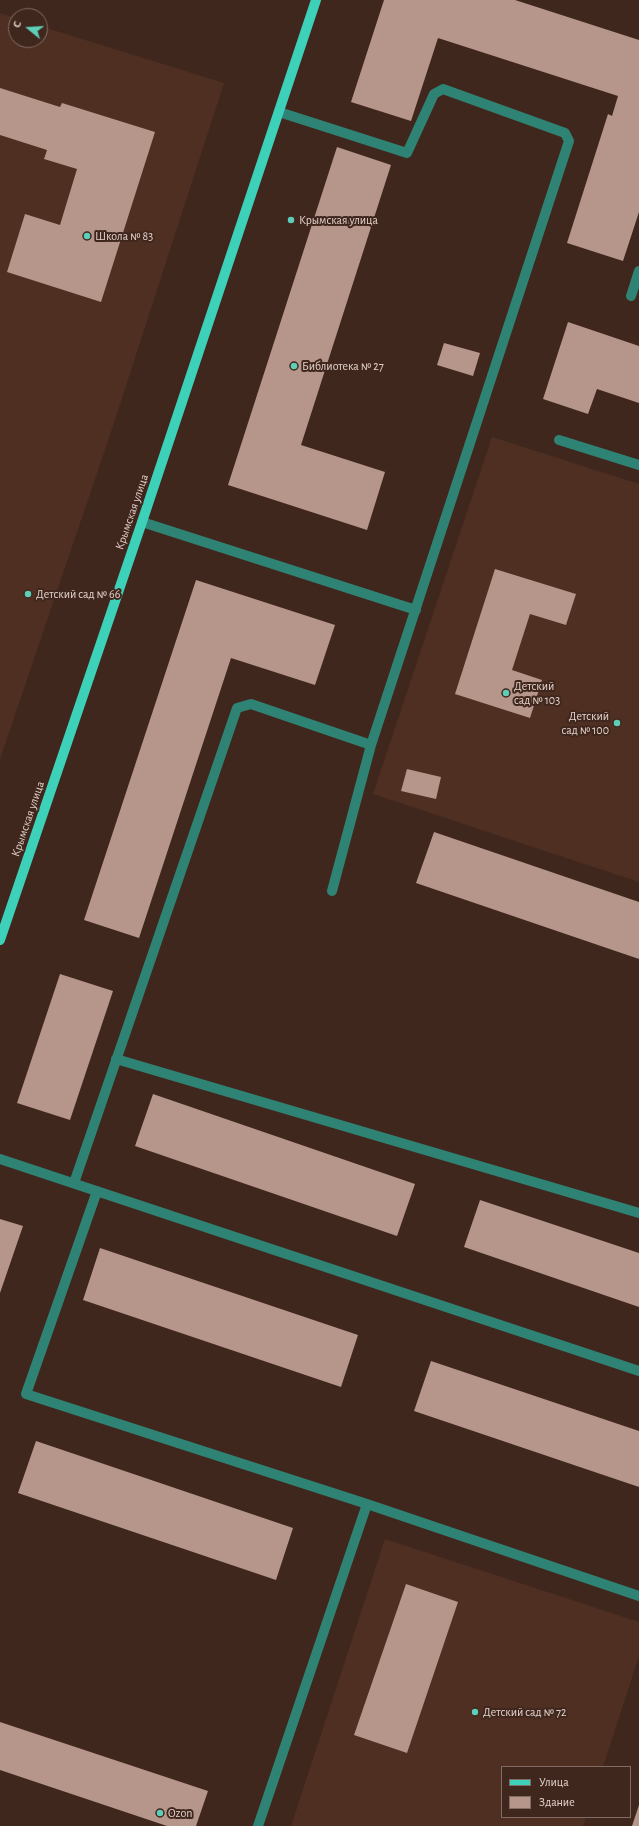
<!DOCTYPE html>
<html>
<head>
<meta charset="utf-8">
<style>
  body { margin:0 }
  #map { position:relative; width:639px; height:1826px; overflow:hidden; background:#40271d; font-family:"Alegreya Sans",sans-serif }
  canvas { display:block }
  .legend { position:absolute; left:501px; top:1766px; width:130px; height:52px; box-sizing:border-box; background:#40271d; border:1px solid #816b63; margin:0; padding:5px 7px; list-style:none; font-size:12px; color:#e2d1cb }
  .legend li { display:flex; align-items:center; gap:8px; height:20px }
  .legend b { width:20px; border:1px solid #816b63 }
  .north { position:absolute; left:8px; top:8px; width:40px; height:40px; box-sizing:border-box; background:#40271d; border:1px solid #816b63; border-radius:50%; rotate:288deg; font-size:11px; font-weight:700; line-height:16px; text-align:center; color:#e2d1cb }
  .north::after { content:''; display:block; margin:auto; width:14px; height:18px; background:#5dceb8; clip-path:polygon(50% 0,100% 100%,50% 72%,0 100%) }
</style>
</head>
<body>
<div id="map">
<canvas width="639" height="1826"></canvas>
<ul class="legend">
<li><b style="height:5px;background:#3ed1b9"></b>Улица</li>
<li><b style="height:11px;background:#b6968a"></b>Здание</li>
</ul>
<div class="north">С</div>
</div>
<script>
const ctx = document.querySelector('canvas').getContext('2d');
ctx.lineJoin = 'round';
function paint(path, color) {
  ctx.fillStyle = color;
  ctx.fill(path, 'evenodd');
}
function strokePath(path, color, width, dash) {
  ctx.strokeStyle = color;
  ctx.lineWidth = width;
  ctx.lineCap = dash ? 'butt' : 'round';
  ctx.setLineDash(dash || []);
  ctx.stroke(path);
}
function write(font, color, halo, rows, align = 'center') {
  ctx.font = font + ' "Alegreya Sans",sans-serif';
  ctx.lineWidth = 4;
  ctx.setLineDash([]);
  ctx.textBaseline = 'middle';
  ctx.strokeStyle = halo;
  ctx.fillStyle = color;
  for (const [text, x, y, turn = 0] of rows) {
    ctx.save();
    ctx.translate(x, y);
    ctx.rotate((+turn || 0) * Math.PI / 180);
    ctx.textAlign = isNaN(turn) ? turn : align;
    if (halo) ctx.strokeText(text, 0, 0);
    ctx.fillText(text, 0, 0);
    ctx.restore();
  }
}
paint(new Path2D(`
  M0 13 16 18V40H40V26L224 83 112 429 0 759Z
  M492 437 639 484V882L373 794Z
  M385 1539 639 1622V1656L603 1767H502V1817H586L583 1826H291Z`), '#4e2f22');
paint(new Path2D(`
  M384 0H515L639 40V212L623 261 567 243 608 114 612 116 618 96 438 38 411 121 351 102Z
  M0 88 60 107 62 103 155 132 101 302 7 272 25 214 60 225 77 169 44 159 47 150 0 135Z
  M337 147 391 165 301 445 385 472 367 530 228 485Z
  M568 322 639 346V403L597 389 588 414 543 399Z
  M444 343 480 353 473 376 437 365Z
  M495 569 576 594 566 625 530 614 512 670 542 680 530 718 455 694Z
  M196 580 335 625 315 685 231 658 139 938 84 920Z
  M407 769 441 777 436 799 401 791Z
  M434 832 639 902V959L416 883Z
  M60 974 113 991 70 1120 17 1103Z
  M153 1094 415 1184 397 1236 135 1146Z
  M480 1200 639 1253V1307L464 1247Z
  M0 1219 23 1226 0 1293Z
  M100 1248 358 1335 341 1387 83 1300Z
  M431 1361 639 1431V1487L414 1411Z
  M36 1441 293 1528 276 1580 18 1493Z
  M406 1584 458 1602 407 1753 354 1735Z
  M0 1722 208 1791 196 1826H167L0 1770Z
  M639 1805V1826H632Z`), '#b6968a');
strokePath(new Path2D(`
  M279 112 407 153 434 94 443 89 565 133 569 141 371 745 332 891
  M631 296 639 271
  M559 440 639 465
  M142 522 416 610
  M116 1059 639 1213
  M0 1159 639 1371
  M74 1183 237 708 251 704 371 745
  M97 1191 26 1394 367 1504 639 1596
  M258 1826 367 1504`), '#2f8374', 10);
strokePath(new Path2D(`
  M0 940 142 522 316 0`), '#3ed1b9', 10);
for (const [x, y, r, color] of [
  [291,220,4,"#5dceb8"],
  [87,236,4,"#5dceb8"],
  [294,366,4,"#5dceb8"],
  [28,594,4,"#5dceb8"],
  [506,693,4,"#5dceb8"],
  [617,723,4,"#5dceb8"],
  [475,1712,4,"#5dceb8"],
  [160,1813,4,"#5dceb8"]
]) {
  const dot = new Path2D();
  dot.arc(x, y, r, 0, 2 * Math.PI);
  ctx.fillStyle = color;
  ctx.fill(dot);
  strokePath(dot, '#40271d', 1.5);
}
write('12px', '#e2d1cb', '#40271d', [
  ["Крымская улица",299,220],
  ["Школа № 83",95,236],
  ["Библиотека № 27",302,366],
  ["Детский сад № 66",36,594],
  ["Детский",514,686],
  ["сад № 103",514,700],
  ["Детский",609,716,"right"],
  ["сад № 100",609,730,"right"],
  ["Детский сад № 72",483,1712],
  ["Ozon",168,1813]
], 'left');
write('12px', '#e2d1cb', '#40271d', [
  ["Крымская улица",132,512,-71],
  ["Крымская улица",28,819,-71]
]);
</script>
</body>
</html>
